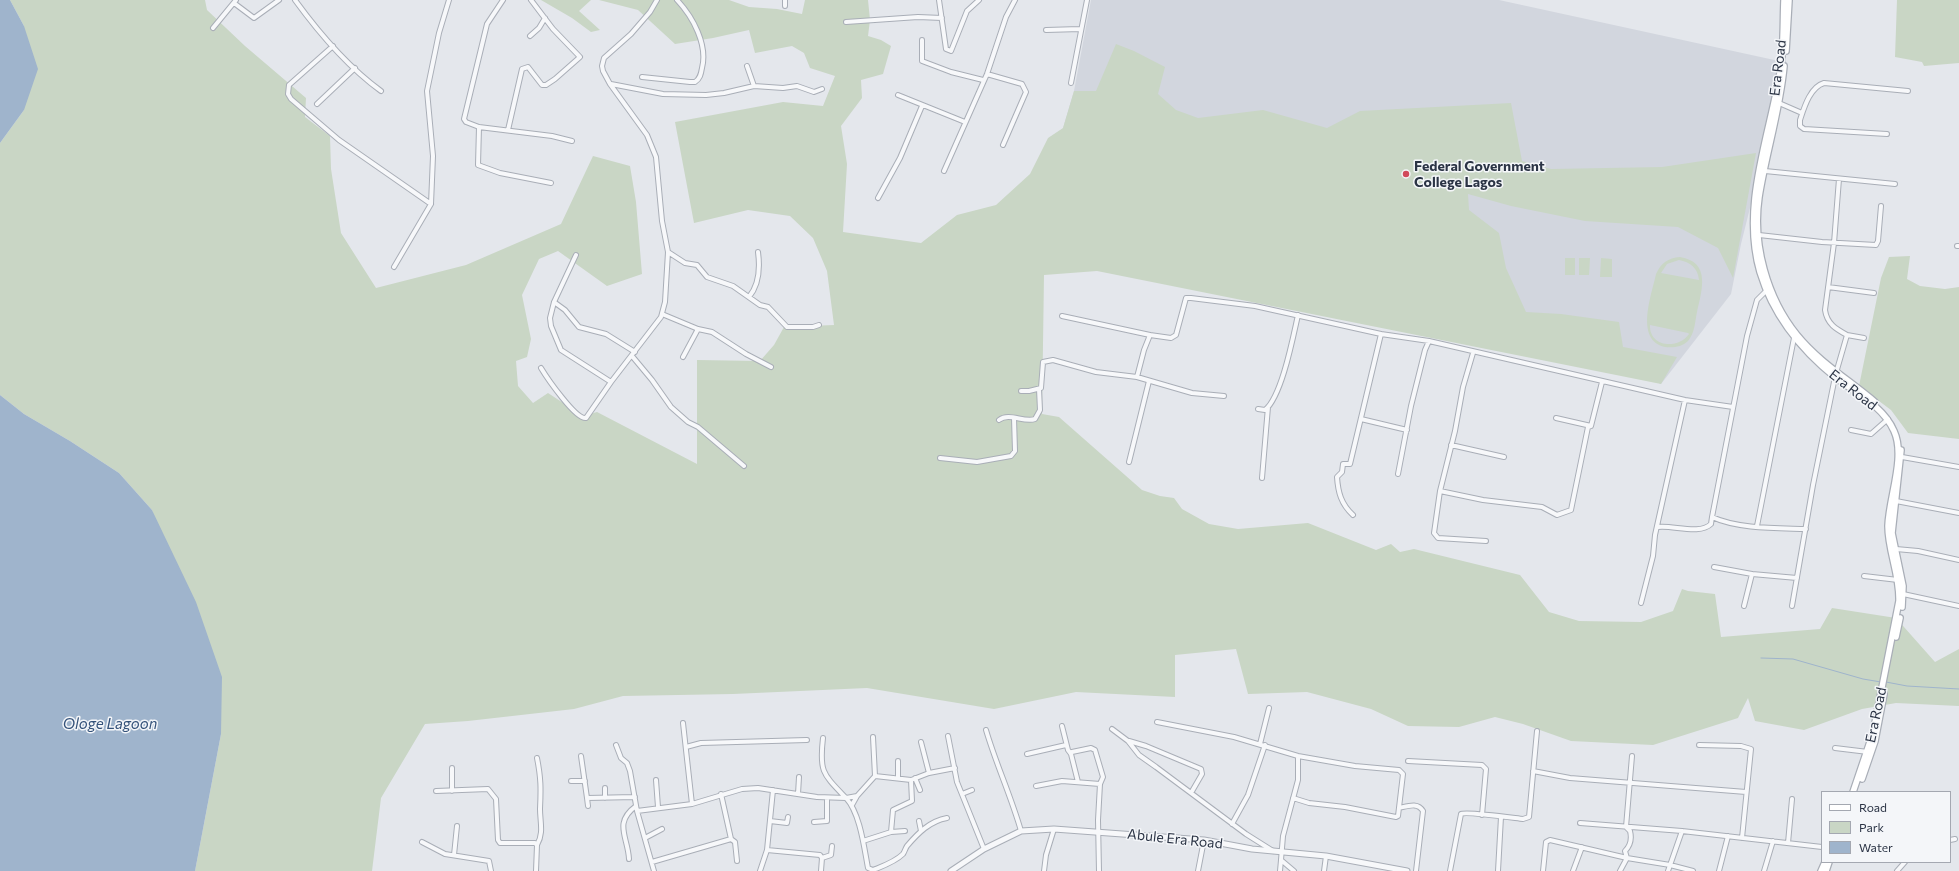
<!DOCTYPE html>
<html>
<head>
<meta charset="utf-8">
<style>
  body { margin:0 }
  #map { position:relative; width:1959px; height:871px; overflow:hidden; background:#e4e7ec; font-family:Commissioner,sans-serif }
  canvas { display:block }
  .legend { position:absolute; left:1821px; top:791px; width:130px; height:72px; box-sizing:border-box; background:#f4f6f9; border:1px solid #a4a8b1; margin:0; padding:5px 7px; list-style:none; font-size:12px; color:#2b3445 }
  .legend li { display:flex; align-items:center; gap:8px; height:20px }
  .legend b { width:20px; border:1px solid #a4a8b1 }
</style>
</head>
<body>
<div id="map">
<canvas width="1959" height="871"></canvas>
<ul class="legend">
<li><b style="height:5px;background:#fff"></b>Road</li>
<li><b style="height:11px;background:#c9d6c5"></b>Park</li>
<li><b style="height:11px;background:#9fb4cc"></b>Water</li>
</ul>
</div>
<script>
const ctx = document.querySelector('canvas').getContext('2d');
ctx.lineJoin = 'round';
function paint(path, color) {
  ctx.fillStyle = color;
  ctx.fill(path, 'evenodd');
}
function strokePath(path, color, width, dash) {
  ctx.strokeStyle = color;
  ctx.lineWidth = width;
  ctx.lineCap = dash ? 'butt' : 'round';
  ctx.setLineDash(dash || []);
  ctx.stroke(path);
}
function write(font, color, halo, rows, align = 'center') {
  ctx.font = font + ' Commissioner,sans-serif';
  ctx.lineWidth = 3;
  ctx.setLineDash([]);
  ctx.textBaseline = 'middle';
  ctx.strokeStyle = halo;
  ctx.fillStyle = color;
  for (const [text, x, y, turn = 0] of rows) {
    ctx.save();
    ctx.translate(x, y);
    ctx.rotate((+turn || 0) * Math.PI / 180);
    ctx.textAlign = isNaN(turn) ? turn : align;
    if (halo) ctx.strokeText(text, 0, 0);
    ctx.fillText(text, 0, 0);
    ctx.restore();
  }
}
paint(new Path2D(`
  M1091 0H1499L1779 61 1751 204 1741 244 1731 294 1661 384 1063 128 1074 91Z`), '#d2d6de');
paint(new Path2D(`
  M10 0H205L207 10 245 46 306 98 305 117 330 136 331 169 341 233 376 288 466 265 561 224 593 156 630 166 636 202 642 274 607 286 558 251 539 259 522 295 531 339 527 357 516 361 518 386 533 403 548 393 583 416 597 412 697 464V360L760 361 774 345 784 327 834 325 827 271 813 238 790 216 748 210 694 223 675 122 783 102 823 106 835 76 810 68 804 53 792 46 755 53 749 30 713 38 675 44 638 10 599 0H729L749 7 777 9 802 14 805 0H868L870 20 868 36 881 40 891 46 883 74 861 80 862 98 841 126 847 164 843 232 921 243 957 215 996 205 1030 174 1048 138 1063 128 1074 91H1096L1116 44 1134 51 1165 67 1158 94 1176 110 1198 118 1263 110 1327 128 1360 111 1511 103 1522 161 1551 169 1662 167 1756 153 1733 278 1718 248 1678 227 1585 221 1511 206 1468 194 1469 210 1499 233 1506 268 1526 312 1561 314 1619 322 1623 347 1677 357 1661 384 1097 271 1044 275 1042 414 1059 417 1142 490 1160 496 1174 498 1182 509 1209 524 1238 529 1308 523 1376 550 1391 544 1400 552 1414 549 1520 575 1549 612 1579 621 1641 622 1673 611 1682 589 1688 591 1715 594 1721 637 1820 629 1832 608 1896 618 1935 662 1959 649V706L1896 703 1862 709 1804 730 1755 721 1748 698 1738 718 1653 745 1571 741 1523 724 1495 717 1459 727 1408 726 1371 709 1307 692 1248 694 1236 649 1175 655V697L1076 692 994 709 867 688 733 694 623 696 574 709 468 721 425 724 381 798 372 871H195L221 734 152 510 119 473 70 441 24 414 0 395V143L24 110V26Z
  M541 0H591L579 11 600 30 591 32 572 18Z
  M1897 0H1959V63L1924 66 1922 62 1895 57Z
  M1910 256 1907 279 1920 286 1945 289 1959 287V439L1908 433 1891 410 1859 386 1881 278 1889 257Z
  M1680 257C1711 262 1702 290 1697 312 1695 321 1695 333 1688 341 1682 347 1673 348 1665 347 1634 340 1652 294 1656 274 1661 263 1668 258 1680 257ZM1679 260C1690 262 1698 268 1699 280L1661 273 1667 264ZM1650 325 1688 333 1689 334C1678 350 1649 347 1650 325Z
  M1565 258H1575V275H1565Z
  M1579 258H1590L1589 275H1579Z
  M1601 258 1612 259V277H1600Z`), '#c9d6c5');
paint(new Path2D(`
  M0 0H10L24 26 38 69 24 110 0 143Z
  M0 395 24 414 70 441 119 473 152 510 196 602 222 677 221 734 195 871H0Z`), '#9fb4cc');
strokePath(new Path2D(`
  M1761 658 1793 659 1863 679 1881 682
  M1886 682 1907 686 1959 689`), '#9fb4cc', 1);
const minor = new Path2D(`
  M295 0C319 33 348 67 381 91
  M503 0 487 24 464 119 466 122 479 127 552 136 572 141
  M939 0 946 49 951 51 967 11 979 0
  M234 3 254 18 279 0
  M785 6V0
  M846 22 918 17 942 18
  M213 28 236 0
  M1046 30 1080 29
  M530 36 539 28 545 18
  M922 40V61L951 72 983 80
  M333 46 289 85 288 94 291 99 339 140 431 204
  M747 66 754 86
  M987 74 1022 84 1026 92 1003 145
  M642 77 690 82H695C700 79 701 74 702 68 708 45 693 17 677 0
  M1071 83 1087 0
  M611 84 663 94 706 95 724 93 754 86 783 88 797 86 814 92 822 89
  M898 95 965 122
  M1779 103 1802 113
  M317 104 355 68
  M479 127 478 165 500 173 551 183
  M508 130 522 69 528 67 542 85H546L555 79 580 57 553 29 531 0
  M1887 134 1804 129 1800 126V120C1804 108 1810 87 1824 83L1908 91
  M944 171 987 74 1006 17 1015 0
  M1765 171 1895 184
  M878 198 900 158 922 106
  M1759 235 1822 242 1876 245 1878 241 1881 206
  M1957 246H1959
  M668 252 685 263 697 265 707 277 733 286 760 305 768 307 787 327H813L819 325
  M576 255 554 302 550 318 551 326 561 350 611 382
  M394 267 431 204 433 156 427 91 439 33 449 0
  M1828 287 1874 293
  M1767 290 1757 300 1747 336 1712 517C1738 529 1777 528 1806 529
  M749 297C760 284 760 267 758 252
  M554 302 565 310 579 327 606 334 635 352
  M662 314 698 329 712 332 746 354 771 367
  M1062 316 1150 335
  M1847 335 1864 338
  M1473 353 1463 387 1455 431 1440 491 1434 533 1438 538 1486 541
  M632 356 652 380 671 407 688 422 698 427 744 466
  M683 357 698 329
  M541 368C547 378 576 420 586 418L611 382 661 317 665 302 668 252 662 221 656 157 647 135 610 84 603 71 602 66 604 58 631 34 650 12 657 0
  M1836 373 1847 335C1836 329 1827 324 1825 310L1834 243 1839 179
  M1137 377 1144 350 1150 335 1171 338 1176 335 1186 298H1191L1255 306 1381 334 1429 341 1685 400 1733 407
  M1021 391H1029L1041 388 1043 362 1053 360 1096 372 1137 377 1192 393 1224 396
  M1258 409 1265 410C1282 396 1293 337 1298 315
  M1556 418 1591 426
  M1361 419 1407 430
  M999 420C1009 412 1024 423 1035 419L1040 410 1039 389
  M1851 430 1871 434 1888 419
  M1451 445 1504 457
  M1902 457 1959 467
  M940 458 977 462 1011 456 1015 451 1014 418
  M1129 462 1149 381
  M1398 474 1411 406 1425 350 1429 341
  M1262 478 1268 407
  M1440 491 1483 500 1542 507 1557 515 1571 510 1588 427 1591 426 1602 382
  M1896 501 1959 513
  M1353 515C1341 504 1338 492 1337 477L1342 472 1343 464H1350L1381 334
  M1757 526 1794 338
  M1658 527C1673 525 1700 535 1711 524L1712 517
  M1896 549 1918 551 1959 560
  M1714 567 1752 574 1797 578
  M1864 576 1898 580
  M1903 594 1959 606
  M1641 603 1653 556 1655 535 1685 400
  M1744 606 1752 574
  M1792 606 1813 485 1835 377
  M1157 722 1234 737 1298 756 1355 766 1399 770 1403 774 1398 816 1396 817 1345 807 1309 803 1293 798
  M683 723 692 804
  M1062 726 1068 750 1071 754
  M1112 729 1128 741 1139 755 1156 767 1246 834 1273 851
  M986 730C996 764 1011 796 1021 831
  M948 736 957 782 984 849
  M873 737 875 776
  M823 738C819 772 823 774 846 798L857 796
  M1129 741 1146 746 1201 769 1202 774 1191 793
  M921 742 929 773
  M1260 744 1269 708
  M616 745 621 758 627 763 630 771 637 811 654 871
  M1699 745 1741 746 1751 749 1742 838
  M686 747 701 743 807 740
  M1835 748 1868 752
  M1027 754 1066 745
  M581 756 587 798 635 797
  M1408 761 1482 765 1486 769 1482 815
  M1533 771 1570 778 1746 792
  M898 778V761
  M915 778 920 790
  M656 780 658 807
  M571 781H585
  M1078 782 1071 754 1072 752 1091 748 1095 750 1103 777 1100 784
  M1036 786 1062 781 1100 784 1098 820 1099 871
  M605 788V798
  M436 791 488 789 496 799 498 840 500 843H535L537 845 536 871
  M452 791V768
  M721 794 731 839 735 842 737 861
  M798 794 799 777
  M962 794 972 790
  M587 798 588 806
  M852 805 857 796 875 776 911 780 929 773 955 768
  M1399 808C1408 806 1418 802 1423 811L1416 871
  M637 811 692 804 742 789 758 788 817 797 846 798C860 813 864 847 868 868L873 870C883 866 895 862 903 854 905 851 905 849 907 846 918 833 930 821 947 818
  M770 821 787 823 788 817
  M919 821 921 831
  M814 822 827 821V798
  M1580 823 1682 831 1822 847
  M1232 824 1248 795 1265 745
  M1626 827 1632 756
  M891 832 905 831
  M645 838 662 829
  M1950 840 1955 839
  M863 841 891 832 893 810 912 801 911 780
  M422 842 445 854 489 861 491 871
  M1788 843 1792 799
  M537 845C544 833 540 822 540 809 541 789 541 778 537 758
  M767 850 820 855 822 858
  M454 855 457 826
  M822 858 831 855 832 846
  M629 859C628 837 613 823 636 806
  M652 862 731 839
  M760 871 767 850 773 790
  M821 871 822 858
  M1044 871 1046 855 1054 829
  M1198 871 1204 840
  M1280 871 1281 860
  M1294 871 1281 860 1283 836 1298 780V756
  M1324 871 1326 856
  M1450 871 1461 814C1465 811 1514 818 1523 819L1529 817 1537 731
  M1498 871 1501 817
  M1543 871 1546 842 1550 840 1627 858 1670 865 1693 871
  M1573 871 1582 847
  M1620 871 1627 858 1625 851C1631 845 1632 839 1630 831L1627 828
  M1668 871 1682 831
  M1719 871 1728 836
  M1764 871 1773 841
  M1897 871 1905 862`);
const tertiary = new Path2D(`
  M951 871 984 849 1021 831 1054 829 1204 840 1252 849 1326 856 1407 871`);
const secondary = new Path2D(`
  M1784 0C1783 24 1784 49 1780 73 1769 138 1741 206 1760 272 1773 315 1801 350 1836 378 1856 393 1883 406 1894 431 1906 457 1889 497 1888 526 1888 551 1900 575 1899 601L1873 733 1853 792
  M1786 51 1789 0
  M1784 66C1780 110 1766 153 1759 197 1752 244 1767 298 1797 335 1819 362 1849 380 1875 402
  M1901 450 1892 533 1903 586 1902 607
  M1896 637 1900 618
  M1862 779 1875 741 1884 694
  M1821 871 1825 862
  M1826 871 1829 862`);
strokePath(minor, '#a9aeb7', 6);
strokePath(tertiary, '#a9aeb7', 7);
strokePath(secondary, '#a9aeb7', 8);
strokePath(minor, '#f7f8fa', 4);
strokePath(tertiary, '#f7f8fa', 5);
strokePath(secondary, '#fff', 5.5);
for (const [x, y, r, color] of [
  [1406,174,4,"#d1495b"]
]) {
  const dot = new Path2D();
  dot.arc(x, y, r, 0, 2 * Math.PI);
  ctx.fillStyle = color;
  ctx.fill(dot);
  strokePath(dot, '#f4f6f9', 1.5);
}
write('14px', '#2b3445', '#f4f6f9', [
  ["Era Road",1778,68,-83],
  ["Era Road",1853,390,38],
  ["Era Road",1876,715,-78],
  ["Abule Era Road",1175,839,6]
]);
write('bold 14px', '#2b3445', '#f4f6f9', [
  ["Federal Government",1414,166],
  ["College Lagos",1414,182]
], 'left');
write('italic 15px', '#34527a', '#f4f6f9', [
  ["Ologe Lagoon",110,724]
]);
</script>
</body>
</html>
